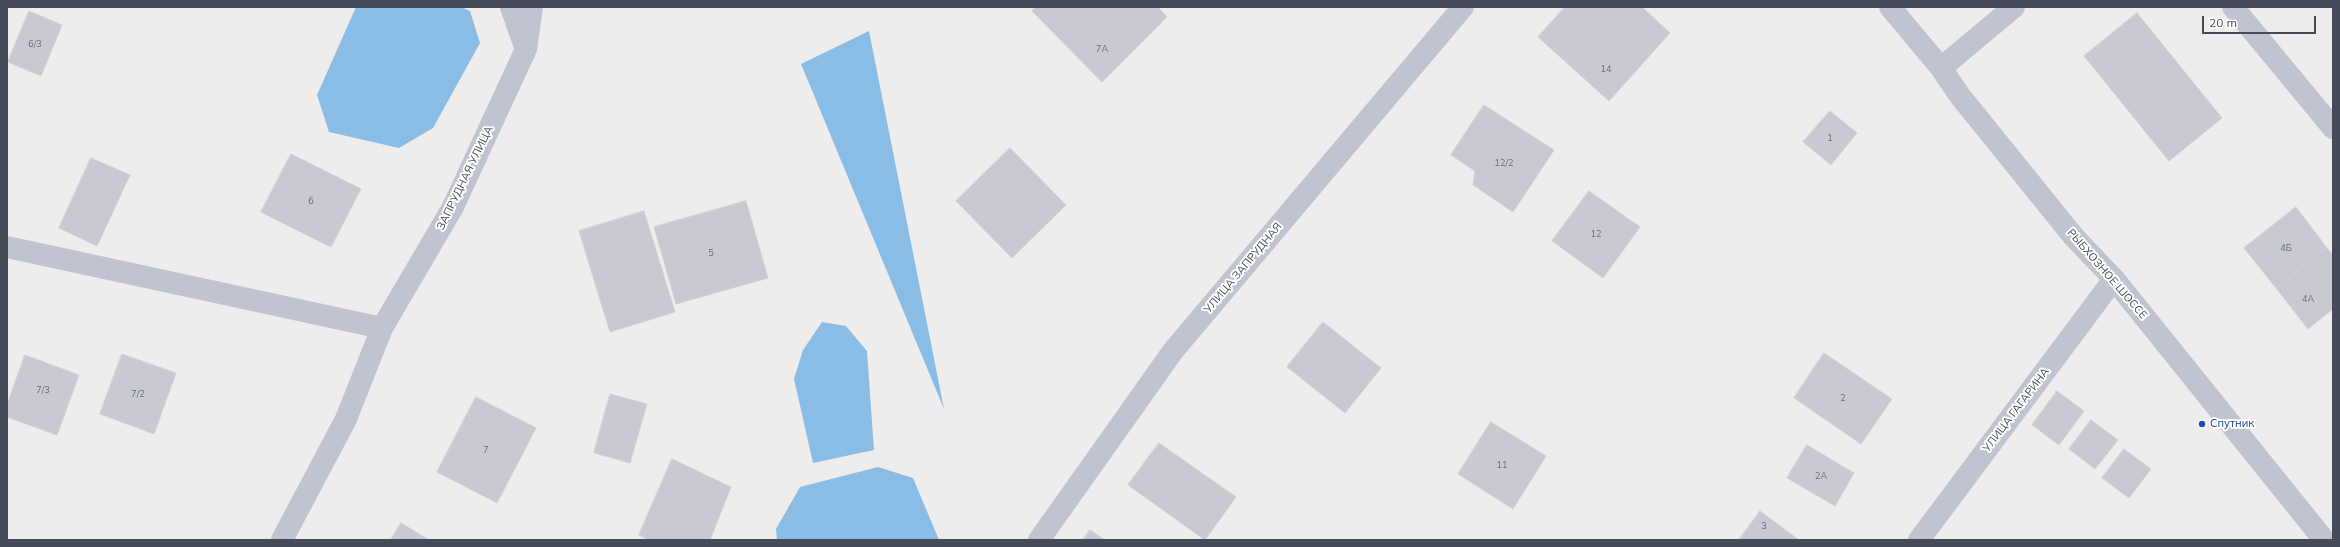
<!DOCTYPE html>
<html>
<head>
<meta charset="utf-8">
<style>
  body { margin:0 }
  #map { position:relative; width:2340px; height:547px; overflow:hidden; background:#efecec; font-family:Mulish,sans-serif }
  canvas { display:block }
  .frame { position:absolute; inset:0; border:8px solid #454b58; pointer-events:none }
  .scale { position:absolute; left:2202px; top:16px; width:114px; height:18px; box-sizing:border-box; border:2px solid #454b58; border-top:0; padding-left:5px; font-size:12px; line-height:14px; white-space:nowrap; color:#454b58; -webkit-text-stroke:3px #fff; paint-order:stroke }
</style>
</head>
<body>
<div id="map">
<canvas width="2340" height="547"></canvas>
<div class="frame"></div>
<div class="scale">20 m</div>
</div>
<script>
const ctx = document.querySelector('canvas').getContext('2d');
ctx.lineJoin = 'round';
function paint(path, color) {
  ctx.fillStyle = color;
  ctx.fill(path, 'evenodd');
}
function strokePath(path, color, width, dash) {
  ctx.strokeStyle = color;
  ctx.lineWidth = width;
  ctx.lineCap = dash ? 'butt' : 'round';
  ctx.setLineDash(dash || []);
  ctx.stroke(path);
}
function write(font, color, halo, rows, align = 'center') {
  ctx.font = font + ' Mulish,sans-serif';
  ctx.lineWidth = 4;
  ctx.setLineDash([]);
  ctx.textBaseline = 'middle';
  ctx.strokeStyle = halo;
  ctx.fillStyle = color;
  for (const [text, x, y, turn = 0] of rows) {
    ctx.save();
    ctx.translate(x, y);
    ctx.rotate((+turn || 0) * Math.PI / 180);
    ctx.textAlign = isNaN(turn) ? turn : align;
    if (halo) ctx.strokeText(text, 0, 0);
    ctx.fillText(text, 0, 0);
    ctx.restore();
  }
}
paint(new Path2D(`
  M356 7H461L470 11 480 43 433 128 399 148 329 132 317 95Z
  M869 31 944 409 801 64Z
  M822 322 846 326 867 351 874 450 813 463 794 379 803 350Z
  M878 467 913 478 939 540H777L776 529 800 487Z`), '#8abde6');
const building = new Path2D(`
  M1036 7H1158L1167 17 1102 82 1032 11Z
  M1565 7H1642L1670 33 1609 101 1538 37Z
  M29 11 62 25 41 76 8 62Z
  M2137 13 2222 118 2169 161 2084 56Z
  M1484 105 1554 150 1513 212 1473 185 1475 171 1451 155Z
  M1830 111 1857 133 1831 165 1803 142Z
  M1010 148 1066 205 1012 258 956 201Z
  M291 154 361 189 331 247 261 212Z
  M91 158 130 175 97 246 59 228Z
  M1589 191 1640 227 1603 278 1552 241Z
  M746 201 768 278 676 304 654 227Z
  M2296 207 2327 248 2276 288 2244 248Z
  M644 211 675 312 610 332 579 231Z
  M2327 248 2333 255V309L2308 329 2276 288Z
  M1323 322 1381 368 1345 413 1287 367Z
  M1824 353 1892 399 1861 444 1794 398Z
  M122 354 176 373 154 434 100 414Z
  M25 355 79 375 57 435 7 417V405Z
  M2057 391 2084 411 2059 445 2032 425Z
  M610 394 647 404 630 463 594 453Z
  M476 397 536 428 497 503 437 472Z
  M2091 420 2118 440 2095 469 2069 449Z
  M1491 422 1546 456 1513 509 1458 474Z
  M1159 443 1236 497 1205 540 1128 485Z
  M1807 445 1854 473 1835 506 1787 478Z
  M2124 449 2151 469 2129 498 2102 478Z
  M672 459 731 487 710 540H649L639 535Z
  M1760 511 1799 540H1739Z
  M401 523 429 540H391Z
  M1090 530 1105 540H1083Z`);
paint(building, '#c9cad1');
strokePath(building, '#d0d0d7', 1);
strokePath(new Path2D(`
  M511 7 524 44
  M1890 7 1941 68 1960 96 2074 237 2114 279 2324 540
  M2233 7 2333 128
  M1941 68 2014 7
  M7 247 382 328
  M282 540 346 419 382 328 453 207 526 49 532 7
  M1039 540 1173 351 1463 7
  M1919 540 2114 279`), '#c0c4d1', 22);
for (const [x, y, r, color] of [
  [2202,424,4,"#1a4fb4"]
]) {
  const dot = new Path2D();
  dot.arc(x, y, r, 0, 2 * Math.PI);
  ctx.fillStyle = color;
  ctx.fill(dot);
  strokePath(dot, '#fff', 1.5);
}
write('9px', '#666b76', null, [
  ["6/3",35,44],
  ["7А",1102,49],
  ["14",1606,69],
  ["1",1830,138],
  ["12/2",1504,163],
  ["6",311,201],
  ["12",1596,234],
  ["4Б",2286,248],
  ["5",711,253],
  ["4А",2308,299],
  ["7/3",43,390],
  ["7/2",138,394],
  ["2",1843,398],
  ["7",486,450],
  ["11",1502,465],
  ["2А",1821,476],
  ["3",1764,526]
]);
write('11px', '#454b58', '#fff', [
  ["ЗАПРУДНАЯ УЛИЦА",465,178,-64],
  ["УЛИЦА ЗАПРУДНАЯ",1243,268,-50],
  ["РЫБХОЗНОЕ ШОССЕ",2107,274,49],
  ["УЛИЦА ГАГАРИНА",2016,410,-53]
]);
write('11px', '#164399', '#fff', [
  ["Спутник",2210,424]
], 'left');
</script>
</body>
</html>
